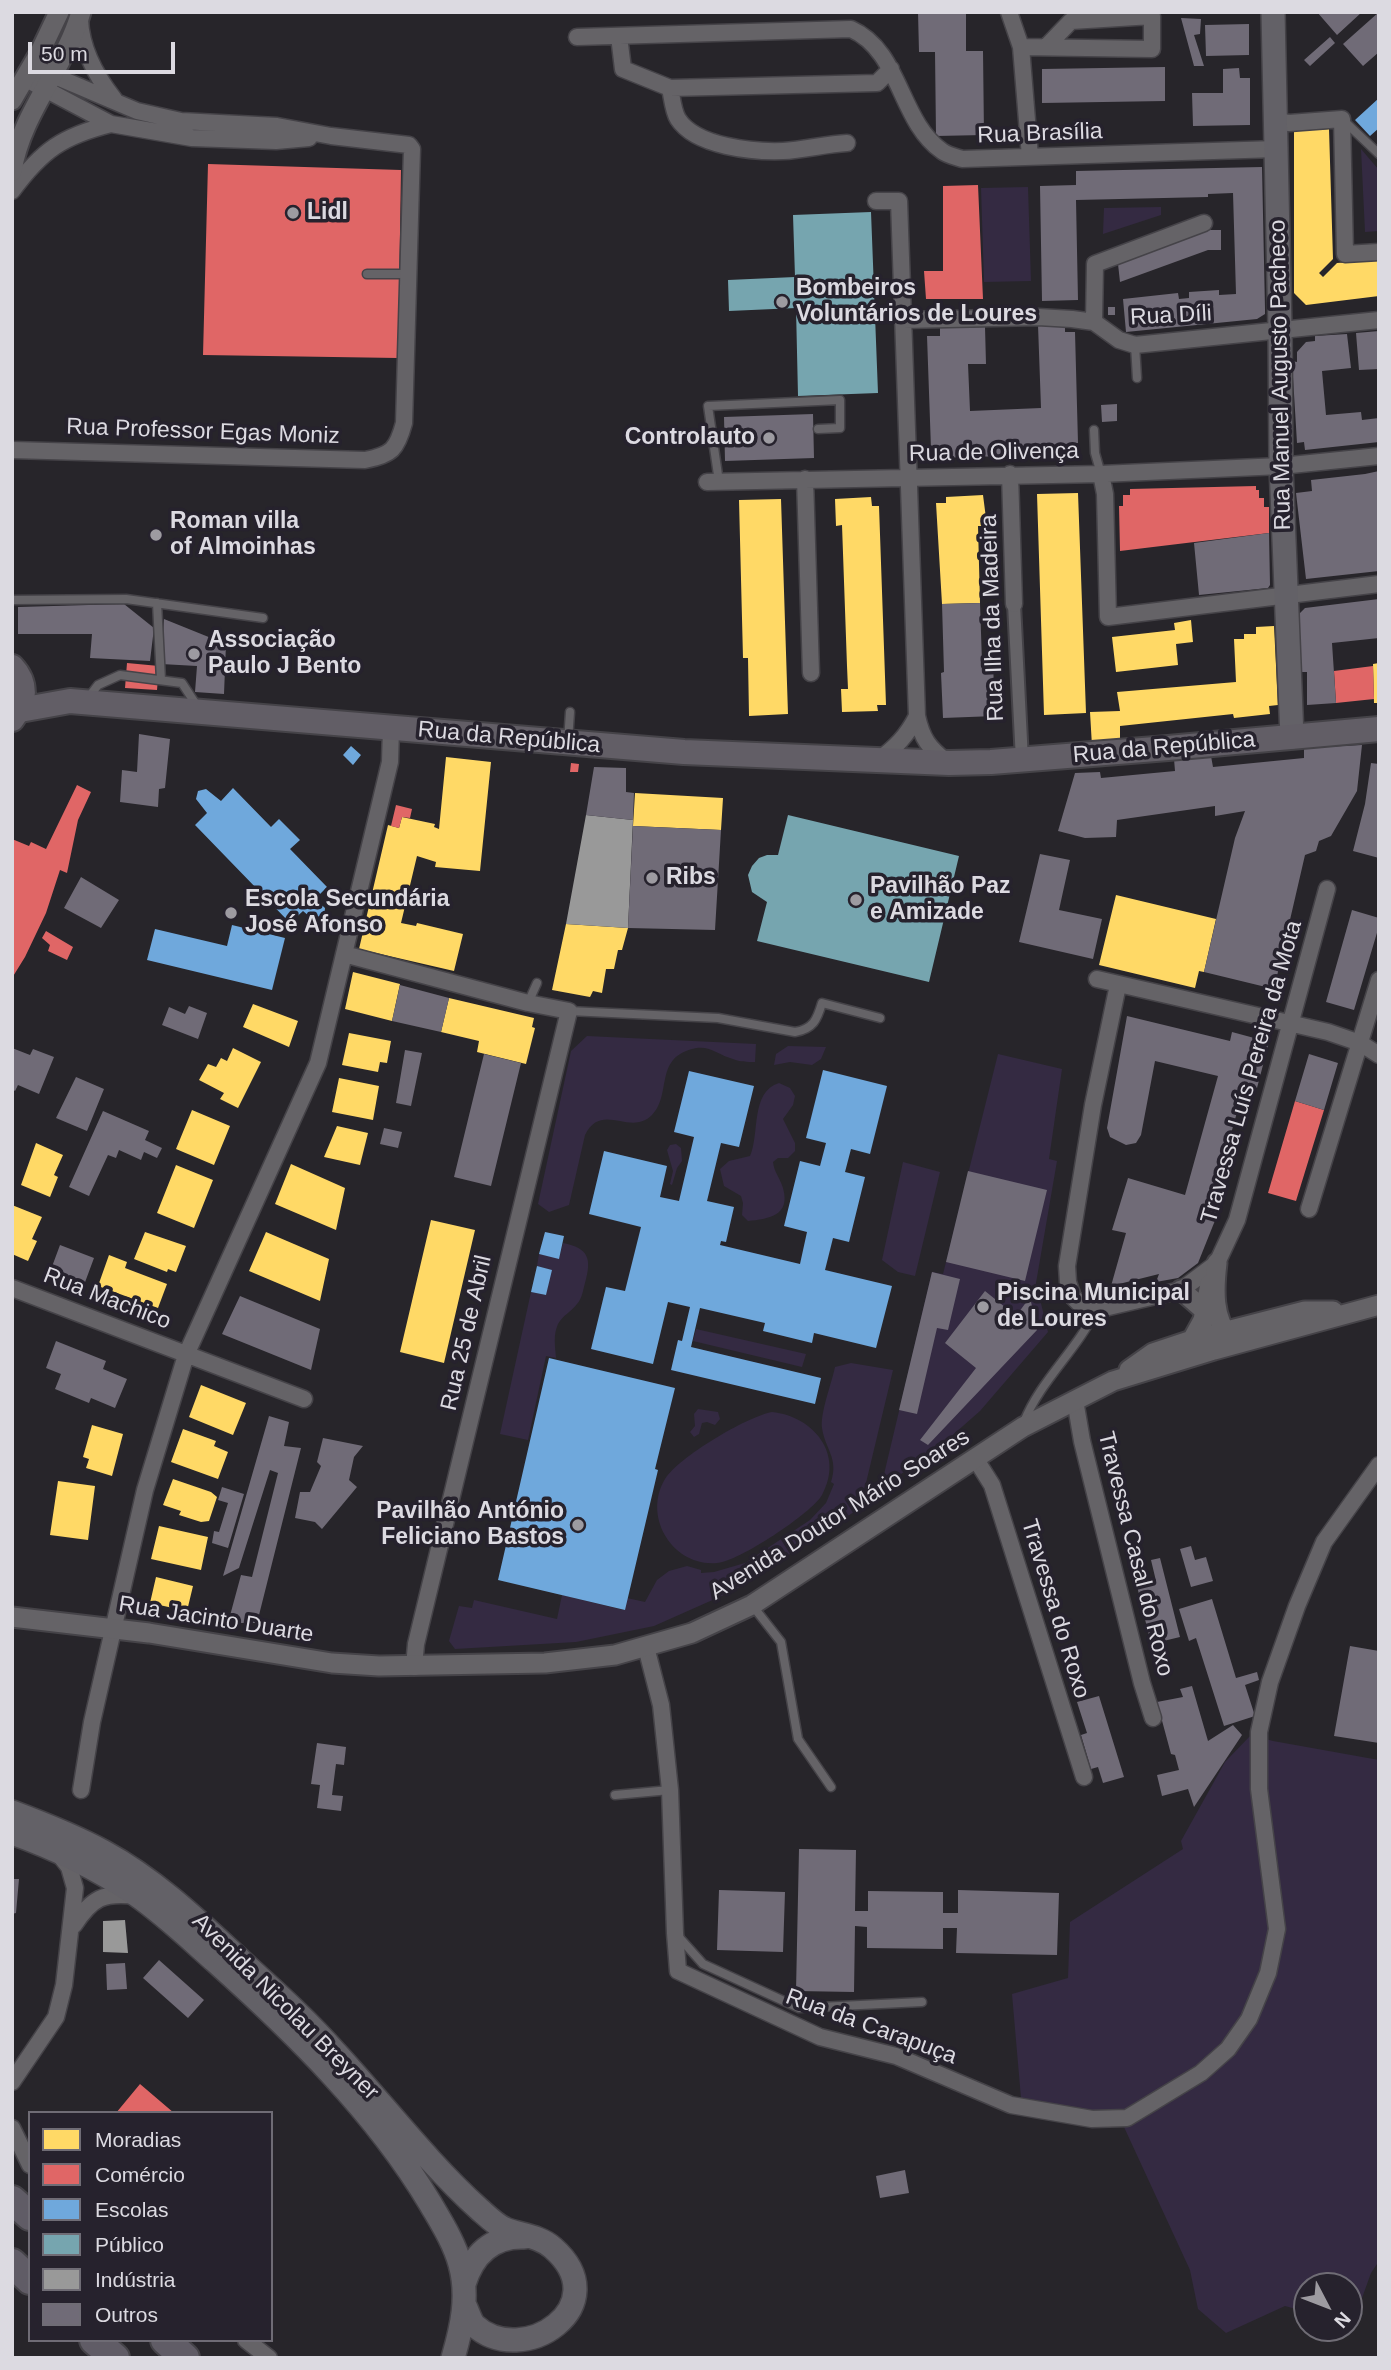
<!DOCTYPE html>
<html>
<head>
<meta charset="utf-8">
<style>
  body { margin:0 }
  #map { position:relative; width:1391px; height:2370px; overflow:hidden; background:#27252a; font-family:Helvetica,sans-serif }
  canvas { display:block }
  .frame { position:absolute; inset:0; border:14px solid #dcdae1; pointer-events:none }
  .legend { position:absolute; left:28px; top:2111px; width:245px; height:231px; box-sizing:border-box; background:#26222d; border:2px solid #6f6c75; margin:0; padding:9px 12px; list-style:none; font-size:21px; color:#dcdae1 }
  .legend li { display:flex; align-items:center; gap:14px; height:35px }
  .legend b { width:35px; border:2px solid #6f6c75 }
  .north { position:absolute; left:1293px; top:2272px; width:70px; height:70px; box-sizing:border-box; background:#26222d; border:2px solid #6f6c75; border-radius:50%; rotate:132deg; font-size:19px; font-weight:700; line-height:28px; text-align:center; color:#dcdae1 }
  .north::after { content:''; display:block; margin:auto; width:24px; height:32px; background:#9d9ba1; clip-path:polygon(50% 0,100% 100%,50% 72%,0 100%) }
  .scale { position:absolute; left:28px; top:42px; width:147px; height:32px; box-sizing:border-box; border:4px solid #dcdae1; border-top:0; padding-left:9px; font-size:21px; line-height:24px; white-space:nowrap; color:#dcdae1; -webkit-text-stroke:5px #26222d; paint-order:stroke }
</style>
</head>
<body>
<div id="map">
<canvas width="1391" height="2370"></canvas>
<div class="frame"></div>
<ul class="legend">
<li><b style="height:19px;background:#ffd966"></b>Moradias</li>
<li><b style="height:19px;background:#e06666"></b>Comércio</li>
<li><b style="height:19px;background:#6fa8dc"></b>Escolas</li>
<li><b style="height:19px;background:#76a5af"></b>Público</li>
<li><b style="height:19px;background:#999"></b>Indústria</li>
<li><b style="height:19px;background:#706b77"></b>Outros</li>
</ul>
<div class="north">N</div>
<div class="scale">50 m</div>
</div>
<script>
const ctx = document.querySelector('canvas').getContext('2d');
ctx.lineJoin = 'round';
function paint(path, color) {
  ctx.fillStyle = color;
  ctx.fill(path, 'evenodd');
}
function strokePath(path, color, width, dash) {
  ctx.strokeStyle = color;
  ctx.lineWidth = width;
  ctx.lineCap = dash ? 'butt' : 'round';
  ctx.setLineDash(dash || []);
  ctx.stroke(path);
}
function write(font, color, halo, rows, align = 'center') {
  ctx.font = font + ' Helvetica,sans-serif';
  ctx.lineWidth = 7;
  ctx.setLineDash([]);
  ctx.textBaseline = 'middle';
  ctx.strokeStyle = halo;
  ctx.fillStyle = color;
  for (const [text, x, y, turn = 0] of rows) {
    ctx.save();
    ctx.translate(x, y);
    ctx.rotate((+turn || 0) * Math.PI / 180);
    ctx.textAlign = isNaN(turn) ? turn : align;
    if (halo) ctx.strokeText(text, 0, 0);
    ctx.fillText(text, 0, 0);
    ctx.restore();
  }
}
paint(new Path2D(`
  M1361 149 1379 170V231L1365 232Z
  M1028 187 1031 281 984 282 981 188Z
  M1161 207V215L1103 234 1104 208Z
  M587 1036 756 1044 755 1062C747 1062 740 1062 733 1059 718 1055 709 1044 692 1049 654 1059 672 1095 652 1115 630 1137 602 1101 585 1135L569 1205 549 1212 538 1204 571 1051Z
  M788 1046 826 1047 821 1059 812 1065 790 1062 774 1065 776 1054Z
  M998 1054 1062 1069 1049 1159 1057 1161 1036 1283 1048 1332 980 1411 930 1455 881 1487 932 1272 943 1274Z
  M779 1083 790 1088 795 1096 793 1105 783 1119 795 1143V1151L788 1158H778L773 1162C774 1172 780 1178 783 1188 791 1216 768 1219 748 1221L742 1215 743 1203 741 1196 724 1186 720 1169 729 1161 750 1156C760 1134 750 1092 779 1083Z
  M676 1144 681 1148 682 1161 677 1168 672 1185 670 1184 673 1171 667 1150 670 1145Z
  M903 1162 940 1172 915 1276 898 1272 882 1260Z
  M563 1243C589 1248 592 1259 585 1283 583 1290 582 1299 577 1304 571 1312 563 1315 558 1324 553 1335 555 1346 556 1358L546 1356 528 1440 500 1434 531 1292 546 1295 551 1270 537 1266 539 1254 559 1258Z
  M696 1329 806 1354 802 1367 693 1341Z
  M851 1363 893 1370 860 1508 735 1590 654 1626 576 1642 455 1649 449 1641 459 1606 472 1608 474 1600 557 1619 562 1595 624 1610 627 1598 645 1602 657 1580 669 1571 687 1566 701 1570V1573L714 1572 745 1563 810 1520 826 1503 834 1484 831 1482C839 1458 825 1449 822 1428 820 1413 832 1382 835 1367Z
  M698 1409 718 1412 720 1419 715 1425 707 1422 702 1423 699 1434 694 1437 690 1432 695 1426 694 1414Z
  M772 1412C813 1416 845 1454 822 1495 812 1513 738 1562 717 1563 673 1567 642 1517 665 1479 679 1457 746 1417 772 1412Z
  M1251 1735 1273 1741 1379 1760V2261L1371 2273 1353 2323 1349 2322V2286H1307V2312L1285 2306 1226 2333 1198 2309 1190 2270 1118 2114 1089 2111 1021 2098 1012 1994 1068 1978 1070 1922 1183 1849 1181 1841 1225 1762Z`), '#342a42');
paint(new Path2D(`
  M1329 129 1333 259 1319 273 1323 277 1337 263 1379 260V296L1306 305 1294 293V131Z
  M1078 493 1086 713 1044 715 1037 494Z
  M983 495 987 526H978L980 603 942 604 936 503H946V497Z
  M871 497 872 506H879L886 705H877L878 711 842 712 841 689H848L847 666 842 525 836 526 835 499Z
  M781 499 788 714 749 716 748 658H743L739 500Z
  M1191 620 1193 642 1176 644 1178 665 1116 672 1112 637 1175 630 1174 623Z
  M1274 626 1278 705 1269 706 1270 714 1234 718 1233 714 1120 726V742L1092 746 1090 712 1120 711 1117 692 1236 682 1234 639H1244V634H1256V627Z
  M1379 663V703H1374L1373 664Z
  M446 757 491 762 480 871 435 867 436 862 417 856 401 923 416 926 417 923 463 934 454 971 359 949 388 825 399 828 402 817 435 824 434 827 439 829Z
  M635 793 723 798 721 830 633 826Z
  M1116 895 1216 919 1204 972 1199 971 1195 988 1099 965Z
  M566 924 628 928 622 950H618L614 969H606L602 993 593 991 590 997 552 990Z
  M353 972 400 984 392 1021 345 1009Z
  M449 998 534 1018 532 1027 535 1028 526 1064 477 1052 479 1041 441 1032Z
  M253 1004 298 1021 289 1047 243 1027Z
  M349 1033 391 1041 387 1063 380 1062 378 1072 342 1065Z
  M233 1048 261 1062 238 1108 220 1099 224 1093 199 1080 208 1064 216 1067 221 1058 227 1061Z
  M339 1078 379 1086 373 1120 332 1112Z
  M192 1110 230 1126 214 1165 176 1149Z
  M337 1126 368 1133 360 1165 324 1157Z
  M36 1143 63 1155 54 1175 58 1177 50 1197 21 1185Z
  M291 1164 345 1188 336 1230 275 1204Z
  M176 1165 213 1180 194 1228 157 1213Z
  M12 1205 42 1217 32 1239 37 1241 28 1261 12 1254Z
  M431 1220 475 1230 444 1363 400 1352Z
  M145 1232 186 1246 176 1272 168 1269 167 1272 134 1259Z
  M266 1232 329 1259 320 1301 249 1271Z
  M109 1255 127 1262 125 1268 167 1284 158 1308 98 1286Z
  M201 1385 246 1403 233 1435 189 1417Z
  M92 1425 123 1434 112 1476 86 1468 89 1459 83 1457Z
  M183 1429 216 1441 214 1446 228 1452 218 1479 171 1462Z
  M173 1479 211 1492 217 1497 209 1521 201 1522 179 1515 181 1511 163 1505Z
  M58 1481 95 1486 88 1540 50 1535Z
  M159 1526 208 1537 201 1570 151 1559Z
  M156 1577 193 1586 187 1611 150 1603Z`), '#ffd966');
paint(new Path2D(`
  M208 164 401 170 398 358 203 355Z
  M978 185 983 299H926L924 271H943V186Z
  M1256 486V490H1259V498H1264V507H1269V533L1120 551 1119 506H1123V495H1130V489Z
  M127 663 159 666 157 690 125 688Z
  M1373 666 1374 699 1336 703 1334 671Z
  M571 763 579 764 578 772H570Z
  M77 785 91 792 78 820 67 873 60 870 46 913 25 957 12 978V839L29 846 31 842 46 849Z
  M396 805 412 809 410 818 402 817 399 828 391 826Z
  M46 931 73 947 67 960 48 951 50 945 42 938Z
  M1295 1101 1324 1110 1296 1201 1268 1193Z
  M140 2084 174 2113H116Z`), '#e06666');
paint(new Path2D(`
  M1379 98V128L1370 136 1355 120Z
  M351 746 361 755 353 765 343 755Z
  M233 788 271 827 279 819 300 840 290 849 327 887 315 899 325 908 324 920 316 922 303 911 290 923 195 825 207 813 196 799 198 791 206 789 221 801Z
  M232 925 285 938 272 990 147 960 155 929 227 946Z
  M823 1070 887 1086 870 1154 851 1149 845 1172 865 1177 849 1242 833 1238 825 1270 892 1286 876 1348 814 1333 812 1343 763 1331 765 1323 700 1308 691 1347 821 1378 815 1404 671 1370 678 1340 682 1341 690 1307 668 1302 653 1364 591 1349 606 1287 625 1291 641 1227 589 1214 604 1151 667 1166 660 1197 679 1201 694 1137 674 1132 689 1071 754 1086 739 1147 721 1143 707 1201 734 1207 726 1242 721 1241 720 1245 800 1264 807 1232 784 1226 800 1161 820 1166 826 1143 806 1138Z
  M545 1232 564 1236 559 1259 539 1254Z
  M537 1266 552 1270 546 1295 531 1292Z
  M549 1358 675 1388 655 1469 658 1470 625 1610 498 1580Z`), '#6fa8dc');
paint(new Path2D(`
  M871 212 878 393 798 396 796 308 729 311 728 280 795 277 793 215Z
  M788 815 959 856 929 982 757 941 767 902 752 892 748 875 752 866 759 858 767 855H778Z`), '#76a5af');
paint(new Path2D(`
  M586 815 633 820 628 928 566 924Z
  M125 1920 128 1953 103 1952V1921Z`), '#999');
paint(new Path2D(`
  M918 12H966V51H983L984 135 936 136 935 52H919Z
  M1317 12H1362L1337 35Z
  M1379 12V52L1363 66 1343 44Z
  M1181 18 1201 19 1200 34 1194 35 1204 66H1194Z
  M1249 24V55L1206 56 1205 25Z
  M1330 37 1335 43 1310 66 1304 60Z
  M1165 67V101L1042 103V69Z
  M1239 68 1240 78H1250V125L1193 126 1192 93H1223V69Z
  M1262 167 1265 309V314L1257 319 1126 332 1123 299 1178 293 1179 299 1189 298V292L1219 290V295L1236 294 1233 193 1208 194V197L1076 200 1078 300 1042 301 1040 186 1076 185V171Z
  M1207 230H1221V250H1208L1120 282 1118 264Z
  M1108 307H1115V315H1108Z
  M1065 324V332H1075L1078 443 1070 444 1071 454 938 458 937 449H931L927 336H940V328L985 327 986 364H968L970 411 1041 408 1038 325Z
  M1379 331V369L1359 370 1356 333Z
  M1347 334 1351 368 1322 371 1326 415 1361 412 1362 420 1379 418V442L1305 450 1304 442 1297 443 1292 361 1297 362V352L1306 342 1315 341V336Z
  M1117 404V421L1102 422 1101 405Z
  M813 414 814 458 725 461 724 417Z
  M1379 471V571L1306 579 1296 493 1312 491 1311 480 1365 474Z
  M1269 533 1270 585 1268 588 1199 595 1194 543Z
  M1379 599V638L1332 643 1336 703 1307 705V672H1300V613L1305 608Z
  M980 603 982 662H993L995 716 943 718 941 673 944 672 942 604Z
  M124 604 154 628 150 661 90 658 92 634H18V607Z
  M164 619 226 644 224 694 195 692 197 666 161 664Z
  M139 734 170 739 165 788 159 789 158 807 120 802 122 770 137 772Z
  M1362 745 1357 791 1331 836 1319 841 1316 851 1305 855 1274 989 1204 972 1235 838 1245 811 1215 816V806L1117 820 1116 837 1085 838 1058 831 1075 773 1100 772 1101 778 1175 771 1174 759 1211 756 1213 767 1304 758V748Z
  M1371 763 1379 764V858L1353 851 1365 804Z
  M594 767 626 768V792L634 793 633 820 586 815Z
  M633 826 721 830 715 930 628 928Z
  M1040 854 1070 860 1059 910 1102 919 1093 959 1019 942Z
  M81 877 119 900 101 928 64 908Z
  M1352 910 1379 918V926L1354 1010 1326 1002Z
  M400 985 449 998 441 1032 392 1021Z
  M189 1006 207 1013 198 1039 162 1025 169 1007 185 1014Z
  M1127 1016 1230 1041 1232 1032 1269 1042 1257 1088 1245 1084 1212 1201 1222 1203 1198 1263 1178 1278 1156 1282 1159 1274 1111 1286 1126 1233 1112 1230 1128 1178 1185 1195 1218 1076 1155 1061 1141 1135 1136 1143 1126 1145 1110 1137 1107 1128Z
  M12 1048 30 1055 33 1049 54 1057 39 1094 18 1085 15 1091 12 1089Z
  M405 1050 422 1053 411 1106 396 1103Z
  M484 1054 521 1063 491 1186 454 1177Z
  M1309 1054 1338 1063 1324 1110 1295 1101Z
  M76 1077 104 1089 87 1131 56 1118Z
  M103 1111 149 1131 145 1140 162 1148 157 1158 144 1152 141 1160 119 1150 116 1158 108 1155 89 1196 69 1187Z
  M384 1128 402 1132 398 1148 380 1144Z
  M968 1171 1047 1190 1025 1281 946 1262Z
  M60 1245 94 1258 84 1285 50 1272Z
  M932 1272 960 1279 948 1330 937 1328 917 1414 899 1410Z
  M985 1291 1016 1316 1030 1297 1037 1330 928 1445 920 1440 976 1368 945 1343Z
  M240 1296 320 1329 311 1370 222 1334Z
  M56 1341 106 1361 103 1369 127 1379 115 1408 91 1398 89 1403 55 1389 61 1374 46 1368Z
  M269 1416 289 1422 284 1446 301 1448 257 1623H228L241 1575 252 1577 278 1473 270 1470 239 1568 223 1576Z
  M323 1438 363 1446 354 1457 349 1480 357 1487 322 1529 315 1522 295 1518 300 1492H310L321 1466 317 1462Z
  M222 1487 244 1494 228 1548 212 1543 214 1531 219 1532 228 1503 218 1500Z
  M1191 1546 1195 1560 1206 1557 1213 1581 1191 1587 1180 1549Z
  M1160 1558 1180 1637 1151 1644 1137 1586 1156 1581 1151 1560Z
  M1212 1599 1236 1678 1257 1672 1259 1680 1245 1685 1255 1716 1224 1726 1196 1638 1189 1641 1179 1609Z
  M1350 1646 1379 1651V1743L1334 1736Z
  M1192 1686 1208 1741 1233 1725 1242 1735 1194 1807 1188 1789 1162 1796 1157 1775 1179 1770 1175 1755 1171 1754 1157 1702 1183 1697 1180 1689Z
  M1099 1696 1124 1777 1103 1783 1098 1767 1091 1769 1081 1735 1087 1733 1077 1702Z
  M317 1743 346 1747 344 1765 336 1764 332 1795 343 1796 341 1811 317 1808 320 1785 311 1784Z
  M799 1849 856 1850 855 1911H868V1891L943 1892V1913H958V1890L1059 1893 1057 1955 956 1953 957 1928H943V1949L867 1948V1927L855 1926 854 1992 796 1991Z
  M12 1879H19L16 1913 12 1914Z
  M719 1890 785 1892 783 1952 717 1950Z
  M159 1960 204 2000 188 2018 143 1978Z
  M125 1963 127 1989 107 1990 106 1964Z
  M905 2170 909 2193 880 2198 876 2176Z`), '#706b77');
const service = new Path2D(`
  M1343 120 1379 154
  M367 274H407
  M1135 345 1137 378
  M1094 430 1095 453 1101 474
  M719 482 708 406 840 400V428L818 429
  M12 600 126 599 263 618
  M157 603 161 680
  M88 698 98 685 120 675 182 683 197 706
  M568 741 570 712
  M528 1003 537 983
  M569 1011 718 1018 795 1032C813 1029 817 1020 822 1003L880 1018
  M1024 1422C1040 1381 1077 1350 1096 1310
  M752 1605 781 1642 798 1739 831 1787
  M615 1795 670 1790
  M677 1935 703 1964 799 2008 922 2002`);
const pedestrian = new Path2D(`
  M1014 604 1022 760`);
const minor = new Path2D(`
  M1009 12 1021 47 1030 157
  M80 19C81 49 96 76 114 99
  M619 36 623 69 670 88C672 97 673 111 678 119 696 147 754 152 783 151 804 150 826 144 847 143
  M577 37 851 29C901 51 899 121 942 151 947 155 956 157 962 159L1276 149
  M1021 47 1152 49V16L1071 21 1046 47
  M24 78 111 124 192 138 276 141 309 138
  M670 88 877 83 891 69
  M1276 121 1289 123 1342 119 1345 254 1379 252
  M12 191C42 150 63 136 111 124
  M876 201H899L917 716C907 736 895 748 877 761
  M903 320 1038 317 1072 319 1094 322 1119 340 1135 345 1379 320
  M1094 322 1095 264 1204 223
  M12 450 365 460C392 455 397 449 404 423L412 149 409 145 331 136 277 126 181 121 137 111 31 66
  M1010 474 1014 604
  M1101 474 1105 494 1108 617 1379 584
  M805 479 811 673
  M707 482 1101 474 1281 466 1379 456
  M917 716C922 739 929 748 947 762
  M344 954 528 1003 569 1011 416 1644 414 1667
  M1097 979 1328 1032 1360 1043 1379 1055
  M1118 985 1093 1105 1067 1266 1068 1282 1073 1297 1081 1305 1096 1310 1181 1290 1217 1263 1237 1220 1327 889
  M1309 1209 1379 980
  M12 1288 304 1399
  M1075 1400 1082 1441 1142 1683 1153 1718
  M975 1458 992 1485 1084 1777
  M646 1647 661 1705 670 1790 675 1933 678 1971 820 2037 896 2056 1011 2105 1092 2119 1127 2118 1201 2073 1228 2049 1249 2019 1268 1973 1277 1929 1259 1789V1732L1270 1682 1297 1606 1324 1542 1379 1465
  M81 1790 92 1722 145 1490 186 1355 318 1063 390 762 391 728
  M74 1925C92 1898 103 1892 136 1896
  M12 2082 56 2017 64 1985 75 1888 69 1867 58 1853
  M12 2128 30 2165
  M246 2340 269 2358`);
const tertiary = new Path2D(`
  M12 100 40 52 59 12
  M12 171C21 113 65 68 81 12
  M1217 1263C1214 1288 1212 1320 1231 1338
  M1181 1290 1204 1310
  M1192 1340 1203 1320 1210 1284
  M1129 1370 1153 1353 1192 1340 1305 1311H1333
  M12 1617 149 1633 332 1663 379 1666 545 1663 615 1655 692 1633 752 1605 1023 1427 1113 1381 1214 1350 1379 1305`);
const secondary = new Path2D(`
  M1273 12 1280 329 1281 466 1292 737
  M12 1812C44 1824 75 1836 104 1852 154 1879 196 1919 237 1957 271 1988 306 2019 336 2053 384 2105 427 2162 479 2209 487 2216 496 2225 505 2229 520 2235 540 2236 553 2248 618 2305 523 2370 474 2325 470 2320 468 2312 465 2306
  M12 1833C57 1849 96 1868 135 1894 164 1914 190 1939 216 1962 295 2033 375 2111 430 2203 441 2222 454 2242 460 2264 469 2296 462 2327 453 2358
  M464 2284C473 2254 492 2236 524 2237`);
const primary = new Path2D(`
  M12 667C27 683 26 702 12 719
  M20 710 70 701 684 752 949 763 991 762 1168 748 1379 729`);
const motorway = new Path2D(`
  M12 2200 30 2216
  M12 2263 30 2280
  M94 2340 115 2358
  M165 2340 185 2358`);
strokePath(service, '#454348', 11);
strokePath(pedestrian, '#454348', 16);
strokePath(minor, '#454348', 19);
strokePath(tertiary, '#454348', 23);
strokePath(secondary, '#454348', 26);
strokePath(primary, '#454348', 28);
strokePath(motorway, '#454348', 32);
strokePath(service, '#656367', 8);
strokePath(pedestrian, '#656367', 12);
strokePath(minor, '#656367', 16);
strokePath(tertiary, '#656367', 19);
strokePath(secondary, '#636167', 23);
strokePath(primary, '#625e66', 24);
strokePath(motorway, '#605c66', 28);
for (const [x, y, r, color] of [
  [293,213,7,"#9d9ba1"],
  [782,302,7,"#9d9ba1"],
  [769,438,7,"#9d9ba1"],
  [156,535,7,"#9d9ba1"],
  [194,654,7,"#9d9ba1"],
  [652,878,7,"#9d9ba1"],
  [856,900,7,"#9d9ba1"],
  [231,913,7,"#9d9ba1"],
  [983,1307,7,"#9d9ba1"],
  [578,1525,7,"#9d9ba1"]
]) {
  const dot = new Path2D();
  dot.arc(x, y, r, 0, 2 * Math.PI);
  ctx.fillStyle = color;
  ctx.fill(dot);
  strokePath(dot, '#26222d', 2.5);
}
write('23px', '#dcdae1', '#26222d', [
  ["Rua Brasília",1040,134,-2],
  ["Rua Díli",1171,316,-3],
  ["Rua Manuel Augusto Pacheco",1281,375,-91],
  ["Rua Professor Egas Moniz",203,432,2],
  ["Rua de Olivença",994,453,-1],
  ["Rua Ilha da Madeira",993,618,-92],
  ["Rua da República",509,738,5],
  ["Rua da República",1164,748,-5],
  ["Travessa Luís Pereira da Mota",1252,1072,-74],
  ["Rua Machico",107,1299,21],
  ["Rua 25 de Abril",467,1333,-77],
  ["Avenida Doutor Mário Soares",840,1515,-32],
  ["Travessa Casal do Roxo",1135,1554,76],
  ["Travessa do Roxo",1055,1609,73],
  ["Rua Jacinto Duarte",216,1620,9],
  ["Avenida Nicolau Breyner",285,2007,45],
  ["Rua da Carapuça",871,2027,20]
]);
write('bold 23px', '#dcdae1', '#26222d', [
  ["Lidl",307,213],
  ["Bombeiros",796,289],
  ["Voluntários de Loures",796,315],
  ["Controlauto",755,438,"right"],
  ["Roman villa",170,522],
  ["of Almoinhas",170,548],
  ["Associação",208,641],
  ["Paulo J Bento",208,667],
  ["Ribs",666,878],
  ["Pavilhão Paz",870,887],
  ["e Amizade",870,913],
  ["Escola Secundária",245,900],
  ["José Afonso",245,926],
  ["Piscina Municipal",997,1294],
  ["de Loures",997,1320],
  ["Pavilhão António",564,1512,"right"],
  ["Feliciano Bastos",564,1538,"right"]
], 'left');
</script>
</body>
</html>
